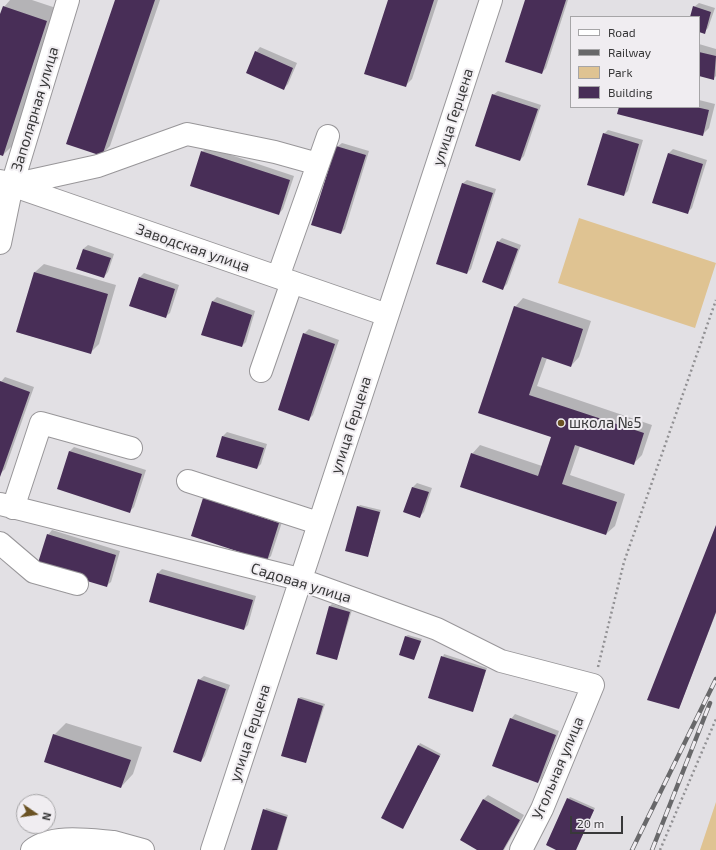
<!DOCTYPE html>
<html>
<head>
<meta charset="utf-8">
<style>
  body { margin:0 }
  #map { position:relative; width:716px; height:850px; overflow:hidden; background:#e2e0e4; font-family:"Exo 2",sans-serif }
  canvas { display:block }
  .legend { position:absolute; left:570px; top:16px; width:130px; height:92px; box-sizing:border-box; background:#f0edf1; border:1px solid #a6a5a7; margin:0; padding:5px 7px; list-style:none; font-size:12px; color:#383839 }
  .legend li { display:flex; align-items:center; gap:8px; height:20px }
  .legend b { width:20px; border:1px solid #a6a5a7 }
  .north { position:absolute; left:16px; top:794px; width:40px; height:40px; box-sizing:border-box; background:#f0edf1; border:1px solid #a6a5a7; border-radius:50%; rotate:103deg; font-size:11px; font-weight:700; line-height:16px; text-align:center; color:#383839 }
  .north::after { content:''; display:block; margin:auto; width:14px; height:18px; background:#6a5223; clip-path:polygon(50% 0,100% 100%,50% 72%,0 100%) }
  .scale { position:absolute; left:570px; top:816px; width:53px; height:18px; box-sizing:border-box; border:2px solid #383839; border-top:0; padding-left:5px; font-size:12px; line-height:14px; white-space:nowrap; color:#383839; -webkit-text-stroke:3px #f0edf1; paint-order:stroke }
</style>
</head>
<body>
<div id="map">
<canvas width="716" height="850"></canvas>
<ul class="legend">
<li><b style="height:5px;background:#fff"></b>Road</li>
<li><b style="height:5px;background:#68686a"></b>Railway</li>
<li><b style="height:11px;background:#dfc392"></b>Park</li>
<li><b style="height:11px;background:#482e57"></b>Building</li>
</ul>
<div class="north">N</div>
<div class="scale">20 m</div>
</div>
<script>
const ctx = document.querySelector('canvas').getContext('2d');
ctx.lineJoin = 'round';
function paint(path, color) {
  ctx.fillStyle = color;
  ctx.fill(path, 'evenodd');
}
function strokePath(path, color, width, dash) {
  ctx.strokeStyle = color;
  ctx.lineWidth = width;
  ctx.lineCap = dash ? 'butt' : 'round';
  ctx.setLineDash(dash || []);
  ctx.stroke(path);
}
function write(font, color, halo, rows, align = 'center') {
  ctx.font = font + ' "Exo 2",sans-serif';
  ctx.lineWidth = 4;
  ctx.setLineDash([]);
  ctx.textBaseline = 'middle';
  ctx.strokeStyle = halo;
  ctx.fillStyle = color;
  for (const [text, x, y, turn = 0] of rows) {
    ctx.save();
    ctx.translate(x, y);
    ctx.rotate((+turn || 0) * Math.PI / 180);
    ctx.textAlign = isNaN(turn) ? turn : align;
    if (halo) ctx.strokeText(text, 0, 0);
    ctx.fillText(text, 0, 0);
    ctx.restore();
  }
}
paint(new Path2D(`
  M579 218 716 263 695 328 558 283Z
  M716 802V850H700Z`), '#dfc392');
paint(new Path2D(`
  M10 0H32L59 9 15 143 3 155 0 154V18L4 7Z
  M116 0H160L110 146 102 154Z
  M389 0H438L412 79 405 86Z
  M526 0H568L546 68 542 73Z
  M699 3 715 8 708 28 704 32 699 31V17H691L694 7Z
  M699 44 716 49V76L713 79 699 75Z
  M260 47 297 63 288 84 283 89 256 52Z
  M498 91 541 105 524 156 520 160 493 95Z
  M699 100 715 104 709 128 703 134 620 107H699Z
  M608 130 643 140 628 191 624 195 604 134Z
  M342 143 369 151 345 229 341 233 337 147Z
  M207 147 294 176 283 209 279 214 202 152Z
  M673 149 707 160 692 208 688 212 669 153Z
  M467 180 496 189 471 269 467 273 462 184Z
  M502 238 521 245 507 284 503 288 498 242Z
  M88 245 114 254 108 272 104 277 77 268 83 249Z
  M44 264 116 285 99 344 90 353 17 332 35 272Z
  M144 273 179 285 170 313 165 317 140 277Z
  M217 297 255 311 246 342 242 346 213 301Z
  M523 298 591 321 579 357 571 366 547 358 537 386 652 425 642 455 633 464 580 446 570 475 625 494 615 526 606 534 472 454 480 445 542 466 552 437 479 412 515 307Z
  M309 329 339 340 313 415 309 419 304 334Z
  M5 377 34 387 5 469 1 473 0 383Z
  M227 432 267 444 261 464 257 468 217 456 223 436Z
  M74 447 146 470 134 507 130 511 58 488 70 451Z
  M417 483 432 488 424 512 419 517 413 487Z
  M208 495 283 519 271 556 267 560 204 499Z
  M360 505 381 510 368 556 358 507Z
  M716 527V613L679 708Z
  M52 530 120 551 111 582 106 586 48 535Z
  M162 569 256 596 248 625 244 629 150 602 158 573Z
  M332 604 352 610 337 659 330 606Z
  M408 635 422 639 414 659 406 636Z
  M444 654 487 668 473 711 429 697Z
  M204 676 230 685 205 756 201 761 199 680Z
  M301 697 325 704 306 762 299 698Z
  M515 714 559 731 542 778 538 782 511 719Z
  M66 723 142 747 133 774 121 787 54 735Z
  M420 743 441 754 404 826 382 817Z
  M488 795 524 815 504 850H479L484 799Z
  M570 797 595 808 576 850H559L568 799Z
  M266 808 288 815 278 850H252Z`), '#0003');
paint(new Path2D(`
  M115 0H155L102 156 66 144Z
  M388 0H434L406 87 364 74Z
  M525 0H566L542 74 505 62Z
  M3 6 47 21 3 156 0 155V14Z
  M693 6 711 12 705 34 699 32V17H690Z
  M255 51 293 68 284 90 246 73Z
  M699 52 716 56 714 80 699 76Z
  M492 94 538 109 520 161 475 146Z
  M619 107H696L709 110 703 136 617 114Z
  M603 133 639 144 624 196 587 185Z
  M336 146 366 155 341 234 311 225Z
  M201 151 290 180 279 215 190 186Z
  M668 153 703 164 688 214 652 203Z
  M462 183 493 193 467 274 436 264Z
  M497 241 518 249 503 290 482 282Z
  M83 249 111 258 104 278 76 269Z
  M34 272 108 294 91 354 16 332Z
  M139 277 175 289 166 318 129 306Z
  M212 301 252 315 242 347 201 335Z
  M514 306 583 329 571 367 542 357 529 395 644 433 634 465 575 445 562 484 617 502 606 535 460 487 471 453 538 476 551 437 478 413Z
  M303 333 335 344 309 421 278 410Z
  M0 381 30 392 0 477Z
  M222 436 264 448 257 469 216 457Z
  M69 451 142 474 130 513 57 489Z
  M412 487 429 492 420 518 403 512Z
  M203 498 279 523 267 561 191 536Z
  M357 506 380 512 368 557 345 551Z
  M716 525V612L679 709 647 700Z
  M47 534 116 555 107 587 37 566Z
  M157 573 253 600 244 630 149 602Z
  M329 606 350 612 337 660 316 654Z
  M405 636 421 641 414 660 399 655Z
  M441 656 486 670 473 712 428 698Z
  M198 679 226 689 201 762 173 752Z
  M298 698 323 706 306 763 281 756Z
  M510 718 556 735 538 783 492 766Z
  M53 734 131 760 121 788 44 762Z
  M418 745 440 756 403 829 381 818Z
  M567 798 594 810 576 850H556L546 845Z
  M483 799 520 820 503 850H477L460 840Z
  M263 809 287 817 277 850H251Z`), '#482e57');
const minor = new Path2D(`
  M0 181 387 315
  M12 185 98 166 187 134 275 152 318 164
  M0 243 12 185 68 0
  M278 277 328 136
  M261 371 292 282
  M188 481 318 523
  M0 504 299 579 437 629 501 661 593 685 542 809 521 850
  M13 508 41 423 131 448
  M0 543 34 572 77 584
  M32 850C52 834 89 840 114 842
  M111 850 114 842 143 850
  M212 850 491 0`);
strokePath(minor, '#989699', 24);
strokePath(new Path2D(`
  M598 667 624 562 716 300
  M660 850 716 719`), '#919093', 2.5, [2, 3]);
strokePath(minor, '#fff', 22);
const rail = new Path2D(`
  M632 850 716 679
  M652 850 710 703`);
strokePath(rail, '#68686a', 4.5);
strokePath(rail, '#f0edf1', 3, [9]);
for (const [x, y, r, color] of [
  [561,423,4,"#6a5223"]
]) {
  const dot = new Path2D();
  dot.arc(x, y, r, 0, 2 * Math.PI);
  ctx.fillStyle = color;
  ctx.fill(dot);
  strokePath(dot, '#f0edf1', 1.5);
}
write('15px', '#383839', '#f0edf1', [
  ["Заполярная улица",35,109,-73],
  ["улица Герцена",453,117,-72],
  ["Заводская улица",193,248,19],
  ["улица Герцена",351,425,-72],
  ["Садовая улица",301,583,17],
  ["улица Герцена",250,733,-72],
  ["Угольная улица",558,768,-67]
]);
write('15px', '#383839', '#f0edf1', [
  ["школа №5",569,423]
], 'left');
</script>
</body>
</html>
